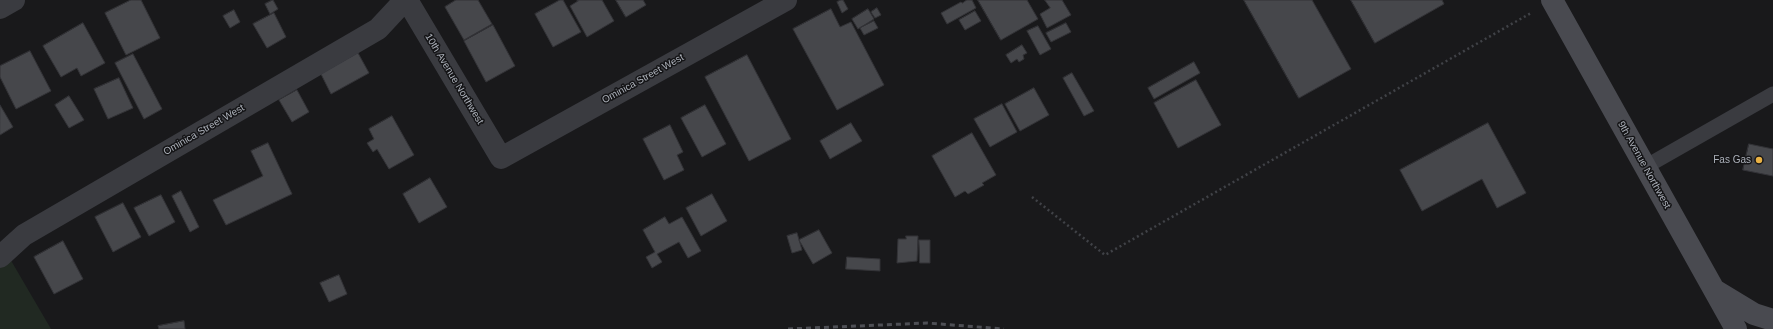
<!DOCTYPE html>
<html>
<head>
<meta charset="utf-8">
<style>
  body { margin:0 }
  canvas { display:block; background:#19191b }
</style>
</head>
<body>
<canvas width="1773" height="329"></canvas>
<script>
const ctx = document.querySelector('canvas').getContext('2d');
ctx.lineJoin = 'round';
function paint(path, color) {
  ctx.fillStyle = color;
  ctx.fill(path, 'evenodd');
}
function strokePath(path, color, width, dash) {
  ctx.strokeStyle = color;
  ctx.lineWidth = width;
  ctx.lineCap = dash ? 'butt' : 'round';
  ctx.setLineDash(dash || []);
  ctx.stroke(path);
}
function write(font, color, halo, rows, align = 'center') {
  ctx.font = font + ' Arial,sans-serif';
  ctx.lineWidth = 3;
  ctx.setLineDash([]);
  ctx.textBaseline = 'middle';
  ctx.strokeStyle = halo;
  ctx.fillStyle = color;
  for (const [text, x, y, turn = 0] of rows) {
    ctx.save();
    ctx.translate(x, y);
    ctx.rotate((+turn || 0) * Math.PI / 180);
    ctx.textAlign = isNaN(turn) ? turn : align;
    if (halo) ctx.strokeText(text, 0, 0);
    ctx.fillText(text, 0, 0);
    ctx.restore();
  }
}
paint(new Path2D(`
  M6 252 51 329H0V257Z`), '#212922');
const building = new Path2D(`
  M131 0H141L160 38 126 55 105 13Z
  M273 0 278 9 270 14 265 4Z
  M456 0H478L492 24 464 40 445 7Z
  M560 0H563L581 32 553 47 535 14Z
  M577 0H602L614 21 587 37 570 6 578 1Z
  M616 0H643L646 5 626 17Z
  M841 0H843L848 9 842 13 837 2Z
  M967 0H972L976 8 947 24 941 13 961 2 962 3Z
  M978 0H1027L1038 19 1001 40Z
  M1045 0H1062L1071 15 1047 28 1040 14 1050 8Z
  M1244 0H1312L1351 69 1299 98Z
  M1351 0H1442L1444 4 1375 43Z
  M877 8 881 15 875 18 871 12Z
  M831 9 840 27 851 22 884 85 837 110 793 29Z
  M868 9 874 19 858 29 852 19Z
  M234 10 240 22 230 28 223 16Z
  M975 11 981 21 965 30 959 20Z
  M274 13 286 37 267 48 253 24Z
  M874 21 878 28 864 35 860 28Z
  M83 23 105 63 81 76 77 68 61 77 43 46Z
  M1066 23 1071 32 1051 42 1046 33Z
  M493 25 515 66 486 82 464 41Z
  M1038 26 1051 49 1040 55 1027 31Z
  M1022 45 1027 53 1023 55 1024 59 1019 62 1017 59 1011 63 1006 55Z
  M30 51 51 91 16 109 0 77V66Z
  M358 53 369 73 331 94 321 74Z
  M133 54 162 109 144 119 115 63Z
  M747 55 791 139 749 161 705 77Z
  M1194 62 1200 73 1154 99 1148 88Z
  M1072 73 1094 111 1084 116 1063 78Z
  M119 78 133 108 108 119 94 89Z
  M1196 80 1221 125 1178 148 1154 103Z
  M1034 88 1049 115 1020 131 1005 104Z
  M297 90 309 112 292 122 279 100Z
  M69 96 84 120 69 128 55 105Z
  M1002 104 1017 132 990 147 974 119Z
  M0 105 13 127 0 135Z
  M705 105 726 144 702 157 681 118Z
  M392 116 414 155 389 169 377 149 373 152 367 143 374 139 369 129Z
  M851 123 862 141 830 159 820 141Z
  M1488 123 1526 193 1497 208 1482 179 1422 211 1400 170Z
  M670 125 683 152 677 155 684 170 664 180 643 139Z
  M972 133 996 175 982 183 984 185 968 194 965 191 955 197 932 156Z
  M268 143 292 194 226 225 213 200 263 176 251 151Z
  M1749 144 1773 149V176L1743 170Z
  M430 178 447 207 419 223 403 194Z
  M181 191 199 227 190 232 172 196Z
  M712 194 727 221 701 236 686 208Z
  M161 195 175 222 149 236 134 208Z
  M123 203 141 237 113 252 95 217Z
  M665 217 669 224 682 217 701 251 688 258 679 242 657 254 662 262 652 268 646 257 655 252 643 230Z
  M819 230 832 253 813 264 799 240Z
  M797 233 802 250 792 253 787 236Z
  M906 236H918L917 261 897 263 898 239H906Z
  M919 240H930V263H920Z
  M63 241 83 279 54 294 34 257Z
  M847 257 880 259V271L846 269Z
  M339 275 347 294 329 302 320 283Z
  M184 321 185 329H159L158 326Z`);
paint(building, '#46474b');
strokePath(building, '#333337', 1);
strokePath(new Path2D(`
  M1032 197 1105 255 1531 13`), '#404247', 2.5, [2, 3]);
strokePath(new Path2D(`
  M1645 167 1773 94`), '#3a3b40', 15);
strokePath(new Path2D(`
  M407 0 501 158 786 0
  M0 8 14 0
  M0 257 24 235 378 29 405 0`), '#3a3b40', 22);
strokePath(new Path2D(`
  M1552 0 1736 329
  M1716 291 1754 314 1773 320`), '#494a50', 22);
strokePath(new Path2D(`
  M788 329 927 323 1004 329`), '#4e4f55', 3, [5, 4]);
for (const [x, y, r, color] of [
  [1759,160,4,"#e9b144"]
]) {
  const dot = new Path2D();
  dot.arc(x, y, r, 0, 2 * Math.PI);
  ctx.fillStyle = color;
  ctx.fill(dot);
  strokePath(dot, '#141416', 1.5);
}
write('10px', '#acb1ba', '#141416', [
  ["10th Avenue Northwest",454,79,59],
  ["Ominica Street West",643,79,-29],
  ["Ominica Street West",204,130,-30],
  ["9th Avenue Northwest",1644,165,61]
]);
write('10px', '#acb1ba', '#141416', [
  ["Fas Gas",1751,160]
], 'right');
</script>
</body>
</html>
